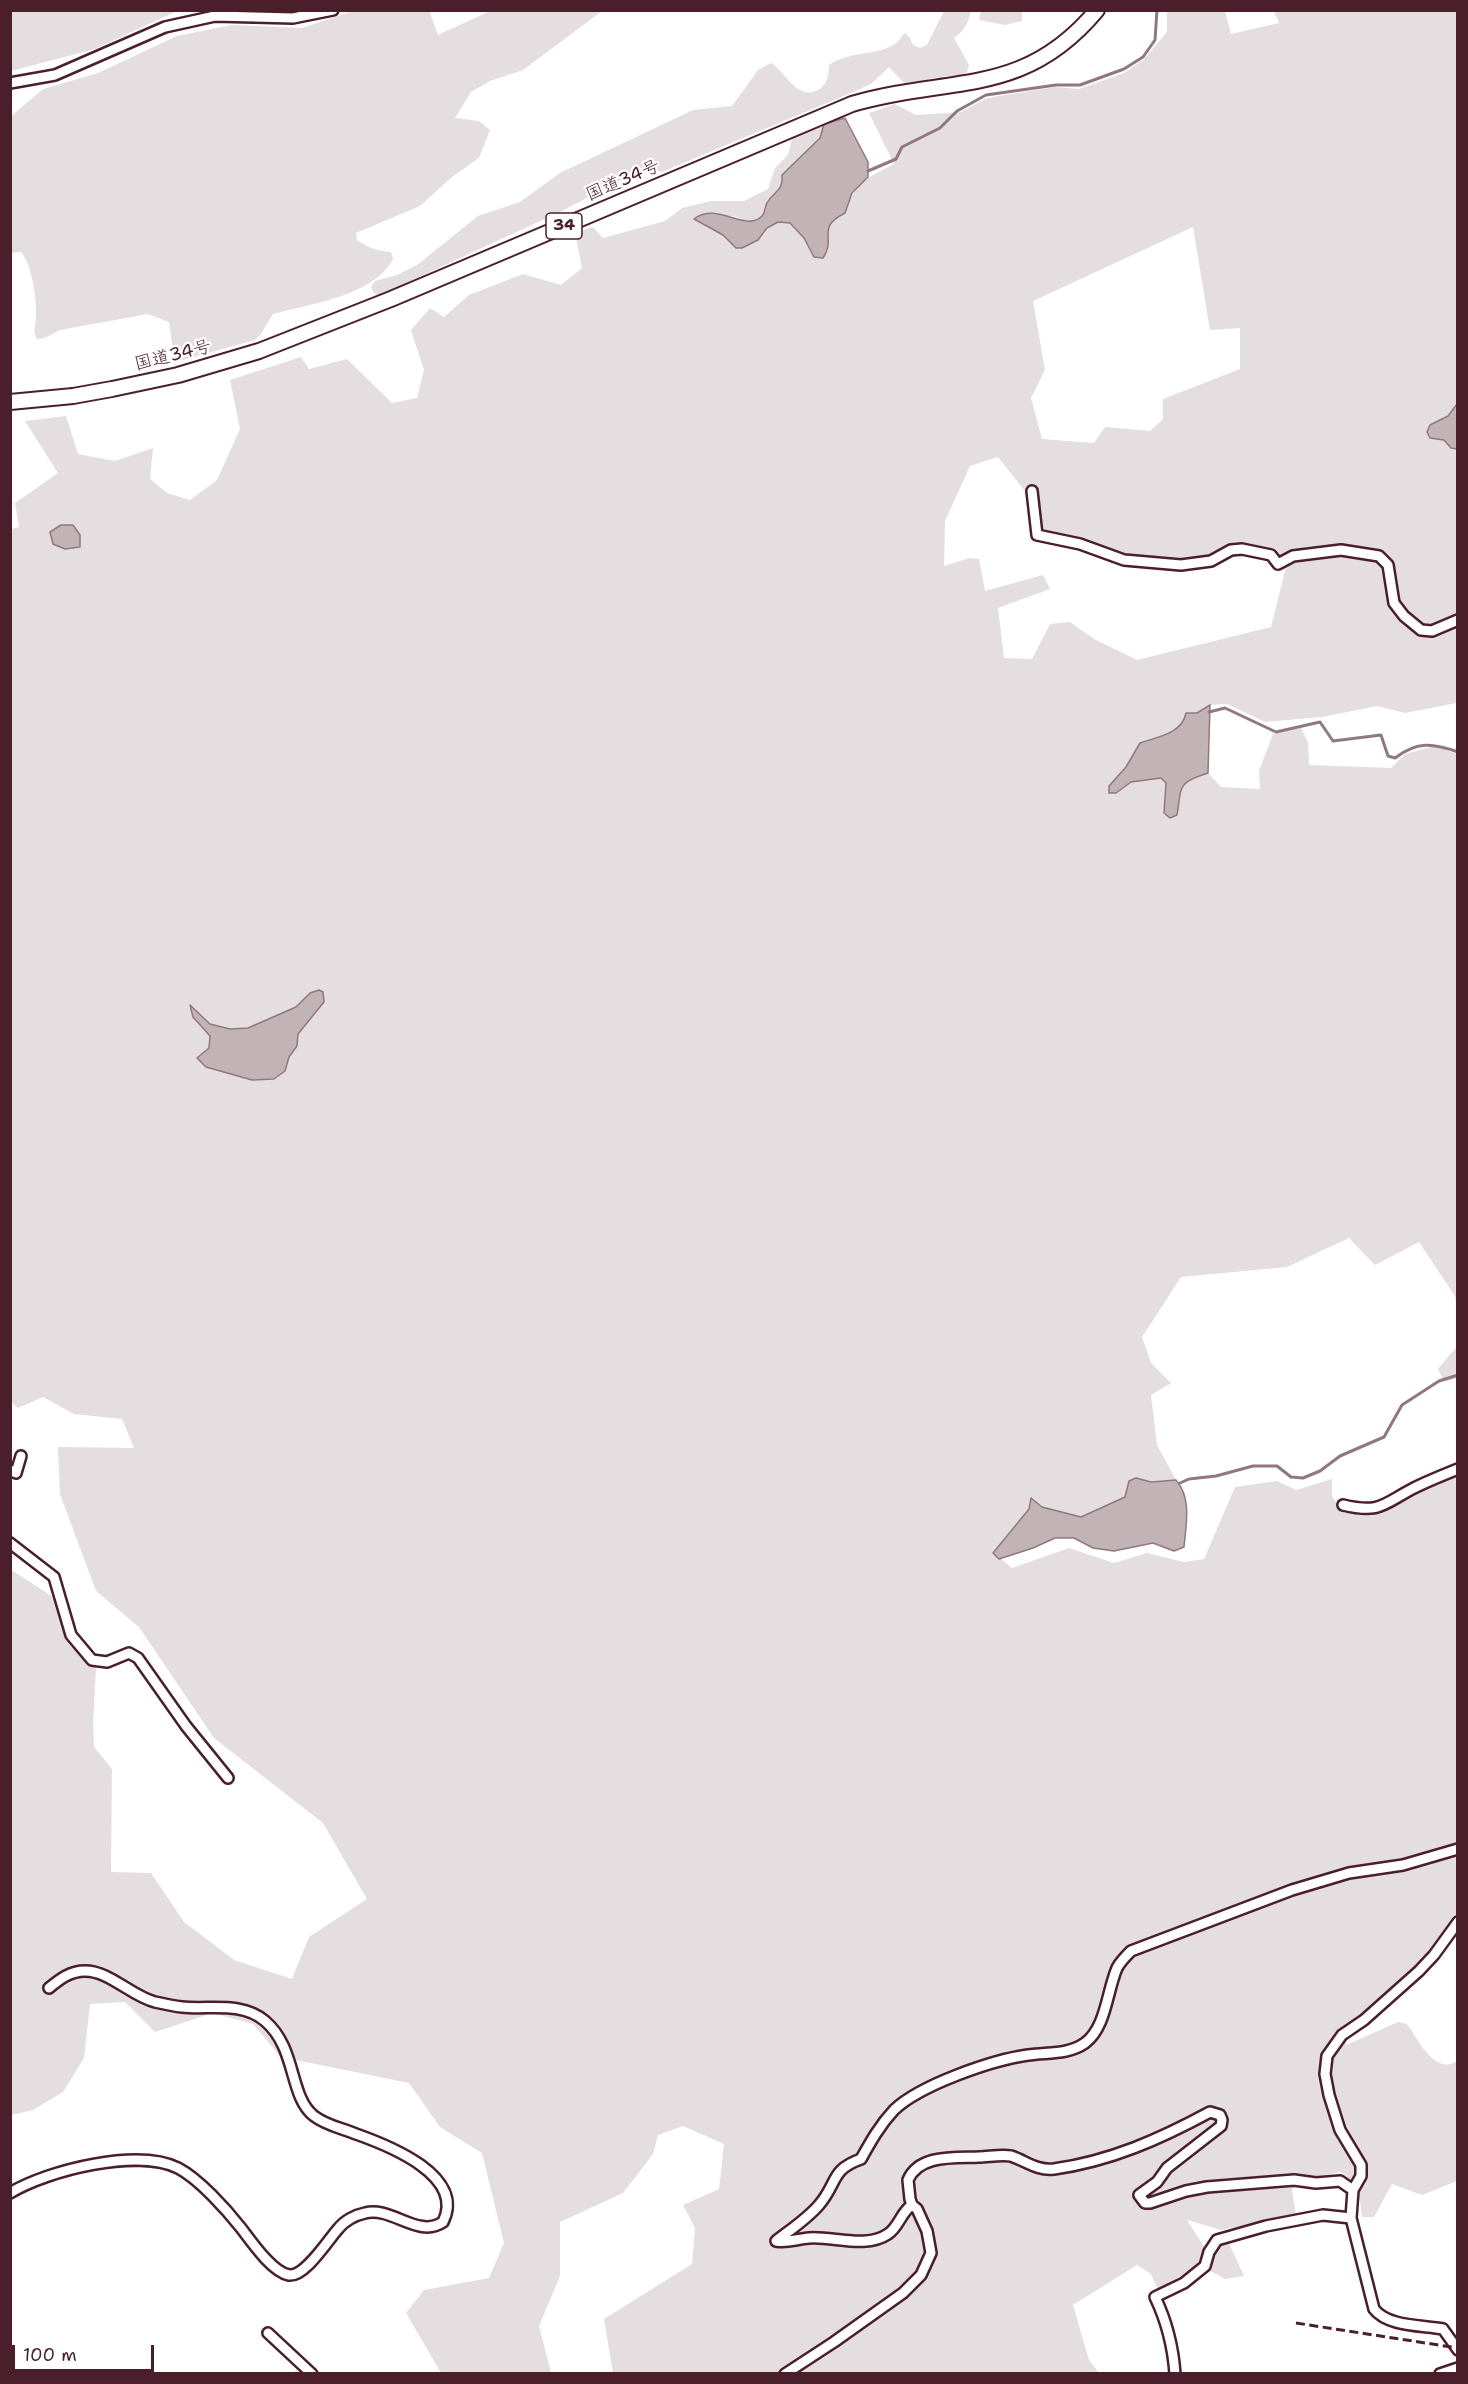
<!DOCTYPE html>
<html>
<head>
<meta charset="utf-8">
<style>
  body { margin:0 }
  #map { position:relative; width:1468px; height:2384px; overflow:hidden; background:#fff; font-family:"Shantell Sans",sans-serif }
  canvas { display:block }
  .frame { position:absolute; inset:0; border:12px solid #4a1f2b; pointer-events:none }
  .scale { position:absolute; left:12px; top:2345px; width:142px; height:27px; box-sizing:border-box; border:3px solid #4a1f2b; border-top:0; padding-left:8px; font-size:18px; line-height:21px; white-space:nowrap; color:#4a1f2b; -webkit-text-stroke:4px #fff; paint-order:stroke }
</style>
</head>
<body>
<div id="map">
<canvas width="1468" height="2384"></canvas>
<div class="frame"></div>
<div class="scale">100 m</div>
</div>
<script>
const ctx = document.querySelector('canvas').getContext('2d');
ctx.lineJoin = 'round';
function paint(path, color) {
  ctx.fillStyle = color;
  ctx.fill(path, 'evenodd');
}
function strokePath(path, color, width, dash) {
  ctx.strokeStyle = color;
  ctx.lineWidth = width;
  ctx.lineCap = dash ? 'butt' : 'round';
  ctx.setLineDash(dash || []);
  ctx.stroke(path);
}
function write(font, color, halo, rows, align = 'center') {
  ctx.font = font + ' "Shantell Sans","Klee One",sans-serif';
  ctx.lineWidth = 4.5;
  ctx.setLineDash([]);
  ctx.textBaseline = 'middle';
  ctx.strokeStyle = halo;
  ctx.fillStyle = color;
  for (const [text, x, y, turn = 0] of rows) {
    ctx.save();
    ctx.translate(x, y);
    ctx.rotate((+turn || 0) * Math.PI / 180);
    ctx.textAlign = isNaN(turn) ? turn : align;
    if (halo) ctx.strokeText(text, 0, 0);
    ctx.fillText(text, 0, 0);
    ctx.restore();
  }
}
paint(new Path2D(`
  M429 10 438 35 490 11H602L523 70 490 81 471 92 455 118 479 121 490 130 479 158 452 177 420 206 356 233 357 240C369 248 377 251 391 252L393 259C374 296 309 304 273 314L261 334 255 340 179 361 173 350 169 322 148 314 60 330 45 338 37 339C32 330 36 326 36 316 37 299 32 265 21 252L11 253 10 117 43 89 98 73 177 36 232 25 302 28 353 11Z
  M10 11 11 10 177 11 95 49 11 71Z
  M944 11H971C969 22 964 31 954 38L969 65 967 72 960 76H945L905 84 889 67 871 84 858 90 662 172 644 168 562 211 380 295 374 293 371 287 375 281 397 275 417 265 478 216 520 202 560 173 693 110 732 106 758 70 771 63C785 71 797 101 818 90 827 86 829 73 829 65 849 51 876 56 895 44 898 42 902 36 905 33L910 38 913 45 920 48 927 45Z
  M981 11H1022V21L1005 25 979 20Z
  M1167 11H1225L1231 34 1279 23 1274 11H1457V404L1448 416 1430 425V438L1444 440 1451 448 1457 449V703L1405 713 1377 706 1322 717 1265 722 1227 704 1210 705 1208 773 1221 787 1260 789 1259 771 1273 734 1301 728 1308 742 1309 765 1391 768 1405 754 1435 746 1457 754V1313L1455 1296 1419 1242 1375 1265 1349 1238 1287 1267 1181 1277 1142 1337 1151 1363 1171 1383 1151 1395 1157 1445 1176 1480 1151 1482 1129 1481 1125 1496 1081 1517 1042 1507 1029 1509 994 1553 1012 1568 1069 1548 1114 1563 1147 1553 1184 1562 1204 1559 1235 1487 1277 1481 1296 1490 1332 1479V1496L1344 1513H1380L1431 1486 1457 1476V1922L1425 1963 1387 1996 1347 2039 1346 2045 1398 2022 1407 2024C1418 2039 1435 2076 1457 2061V2181L1422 2195 1392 2184 1374 2217H1362L1358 2186 1341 2172 1301 2180 1292 2190 1296 2215 1221 2230 1187 2220 1205 2248 1228 2241 1244 2276 1225 2279 1199 2265 1158 2290 1151 2274 1137 2265 1073 2305 1089 2360 1099 2373H613L604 2319 692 2264 695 2228 683 2205 719 2189 724 2144 683 2126 658 2135 653 2154 623 2193 560 2222V2276L539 2326 551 2373H441L406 2313 424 2290 489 2278 504 2243 482 2153 440 2127 409 2083 281 2057 253 2024 213 2013 155 2032 125 2002 90 2004 84 2058 63 2092 33 2110 11 2115 10 1569 59 1601 70 1642 96 1668 93 1722 94 1747 112 1769 111 1872 151 1873 184 1922 234 1960 292 1979 309 1937 367 1899 323 1823 214 1738 139 1627 96 1591 60 1494 58 1447 134 1448 122 1419 74 1414 43 1397 18 1408 11 1402V529L19 527 15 503 58 473 25 421 66 416 78 454 115 461 153 448 150 479 167 493 190 500 217 480 240 429 230 380 301 357 309 369 347 359 392 403 417 398 424 370 411 330 430 308 444 317 469 295 523 274 561 285 582 268 575 233 593 227 603 238 665 221 682 208 711 201H744L768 189 775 168 788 155 792 139 824 124 820 138 783 175C783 193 774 190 767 203 766 205 766 209 765 212 758 231 744 217 732 216 723 215 709 221 699 223 714 227 725 237 736 248 742 245 750 244 756 241 771 232 764 220 790 223L804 238 814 257 828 251C828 230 825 223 845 212 856 182 865 179 894 164L869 113 895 104 916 115 961 112 987 98 1055 87 1079 89 1124 73 1143 60 1167 32ZM1193 227 1210 330 1240 328V369L1163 399V419L1150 431 1105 427 1094 443 1042 439 1031 398 1045 370 1033 301ZM998 457 1028 495 1033 528 1128 555 1196 560 1235 542 1275 549 1286 567 1271 627 1137 660 1094 639 1070 622 1050 624 1032 659 1004 658 998 608 1050 589 1043 575 985 591 979 559 970 558 944 566 945 521 970 466ZM310 993 324 1002 297 1034V1046L289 1057 285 1071 209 1048 210 1036 193 1017 200 1014 210 1024 230 1029 248 1028 296 1007Z
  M1457 1346V1378L1444 1382 1438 1369Z`), '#e5dee0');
const water = new Path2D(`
  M845 118 868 162V177L852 193 845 213C815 228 837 238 823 258L814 257 804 238 790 223 778 222 767 228 758 240 742 248H736L723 235 694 219C717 201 746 233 762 216 766 212 764 208 767 203 774 190 783 193 782 175L820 138 824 124Z
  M1457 404V449L1451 448 1444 440 1430 438 1427 432 1430 425 1448 416Z
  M61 525H73L80 535V547L65 549 53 544 50 532Z
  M1210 705 1208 773C1177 783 1182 785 1177 815L1170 818 1164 813 1166 783 1161 778 1131 782 1116 793H1109V786L1126 767 1140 743C1157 737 1182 734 1186 713H1197Z
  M319 990 323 992 324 1002 298 1034 297 1046 289 1057 285 1071 274 1079 252 1080 206 1067 197 1058 209 1048 210 1036 193 1017 190 1005 210 1024 230 1029 248 1028 296 1007 310 993Z
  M1136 1478 1151 1482 1176 1480C1192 1498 1186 1525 1184 1547L1174 1551 1153 1543 1114 1551 1093 1548 1074 1538H1055L1033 1548 999 1559 993 1553 1029 1509 1031 1498 1042 1507 1081 1517 1125 1497 1129 1481Z`);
paint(water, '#c1b3b6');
strokePath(water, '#91787e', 1.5);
strokePath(new Path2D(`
  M868 171 896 159 902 147 940 128 957 111 986 95 1056 85H1080L1124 69 1143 57 1155 40 1157 10
  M1209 712 1225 708 1276 732 1320 722 1333 741 1381 735 1388 756 1395 758C1417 741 1433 743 1458 752
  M1180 1483 1189 1479 1216 1476 1253 1466H1277L1291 1477 1303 1478 1320 1471 1340 1456 1384 1437 1402 1405 1439 1381 1458 1375`), '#91787e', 3);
const minor = new Path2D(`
  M10 83 55 75 165 27 215 16 293 18 333 10
  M1032 491 1037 535 1080 544 1124 560 1181 565 1211 561 1231 550 1242 549 1271 555 1278 564 1293 556 1341 550 1379 556 1388 565 1394 603 1404 616 1421 630 1432 631 1458 620
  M10 1470 16 1473 21 1456
  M1343 1505C1381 1514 1383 1504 1414 1488 1428 1481 1443 1475 1458 1469
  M10 1543 54 1577 71 1635 92 1660 107 1662 129 1653 138 1658 186 1726 228 1778
  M1458 1922 1434 1955 1419 1971 1364 2020 1342 2035 1327 2056 1325 2074 1329 2095 1340 2130 1361 2165V2176L1353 2190 1351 2218 1374 2309C1388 2327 1422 2325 1443 2329L1458 2350
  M10 2193C48 2170 138 2148 178 2168 199 2179 226 2209 241 2228 251 2241 272 2272 289 2275 305 2277 328 2240 338 2229 344 2221 355 2215 365 2213 392 2206 418 2239 443 2222 466 2176 390 2146 356 2134 342 2128 327 2126 314 2116 289 2097 297 2048 265 2021 242 2001 209 2010 182 2007 173 2006 164 2004 155 2002 131 1996 110 1971 85 1971 70 1971 60 1979 49 1988
  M912 2205C901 2212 899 2227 888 2234 866 2249 833 2236 809 2238 797 2239 787 2243 776 2241 790 2230 807 2219 819 2205 838 2183 830 2170 861 2159 871 2141 880 2125 894 2110 920 2085 992 2060 1028 2055 1047 2052 1068 2055 1085 2043 1106 2028 1107 1991 1117 1968 1120 1962 1126 1956 1131 1951L1292 1890 1349 1873 1403 1865 1458 1849
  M268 2333 312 2374
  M785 2374 834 2342 903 2293 921 2275 931 2253 927 2231 917 2209 912 2205 910 2199 908 2180C919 2154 955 2158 979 2157 988 2157 1001 2154 1011 2156 1026 2161 1037 2171 1054 2169 1111 2161 1160 2139 1210 2112L1220 2115 1222 2120 1221 2126 1167 2168 1157 2182 1139 2195 1145 2203H1150L1186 2191 1207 2187 1294 2180 1316 2183 1340 2181 1353 2190
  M1175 2374C1173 2345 1167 2322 1155 2297L1184 2283 1205 2266 1209 2252 1217 2240 1266 2226 1323 2215 1351 2218
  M1440 2374 1458 2368`);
const highway = new Path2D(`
  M10 402 73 396 112 389 178 375 259 351 391 299 852 104C950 75 1023 99 1097 10`);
strokePath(minor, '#4a1f2b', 14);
strokePath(highway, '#4a1f2b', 18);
strokePath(minor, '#fff', 9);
strokePath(highway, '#fff', 14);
strokePath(new Path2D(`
  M1296 2323 1458 2348`), '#4a1f2b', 3, [9, 4.5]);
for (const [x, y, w] of [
  [564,226,36]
]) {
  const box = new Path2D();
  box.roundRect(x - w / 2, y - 13, w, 26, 4.5);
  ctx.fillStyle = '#fff';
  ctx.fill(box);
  strokePath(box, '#4a1f2b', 1.5);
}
write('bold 16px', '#4a1f2b', null, [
  ["34",564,226]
]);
write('18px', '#4a1f2b', '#fff', [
  ["国道34号",623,181,-23],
  ["国道34号",173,356,-14]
]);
</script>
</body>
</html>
